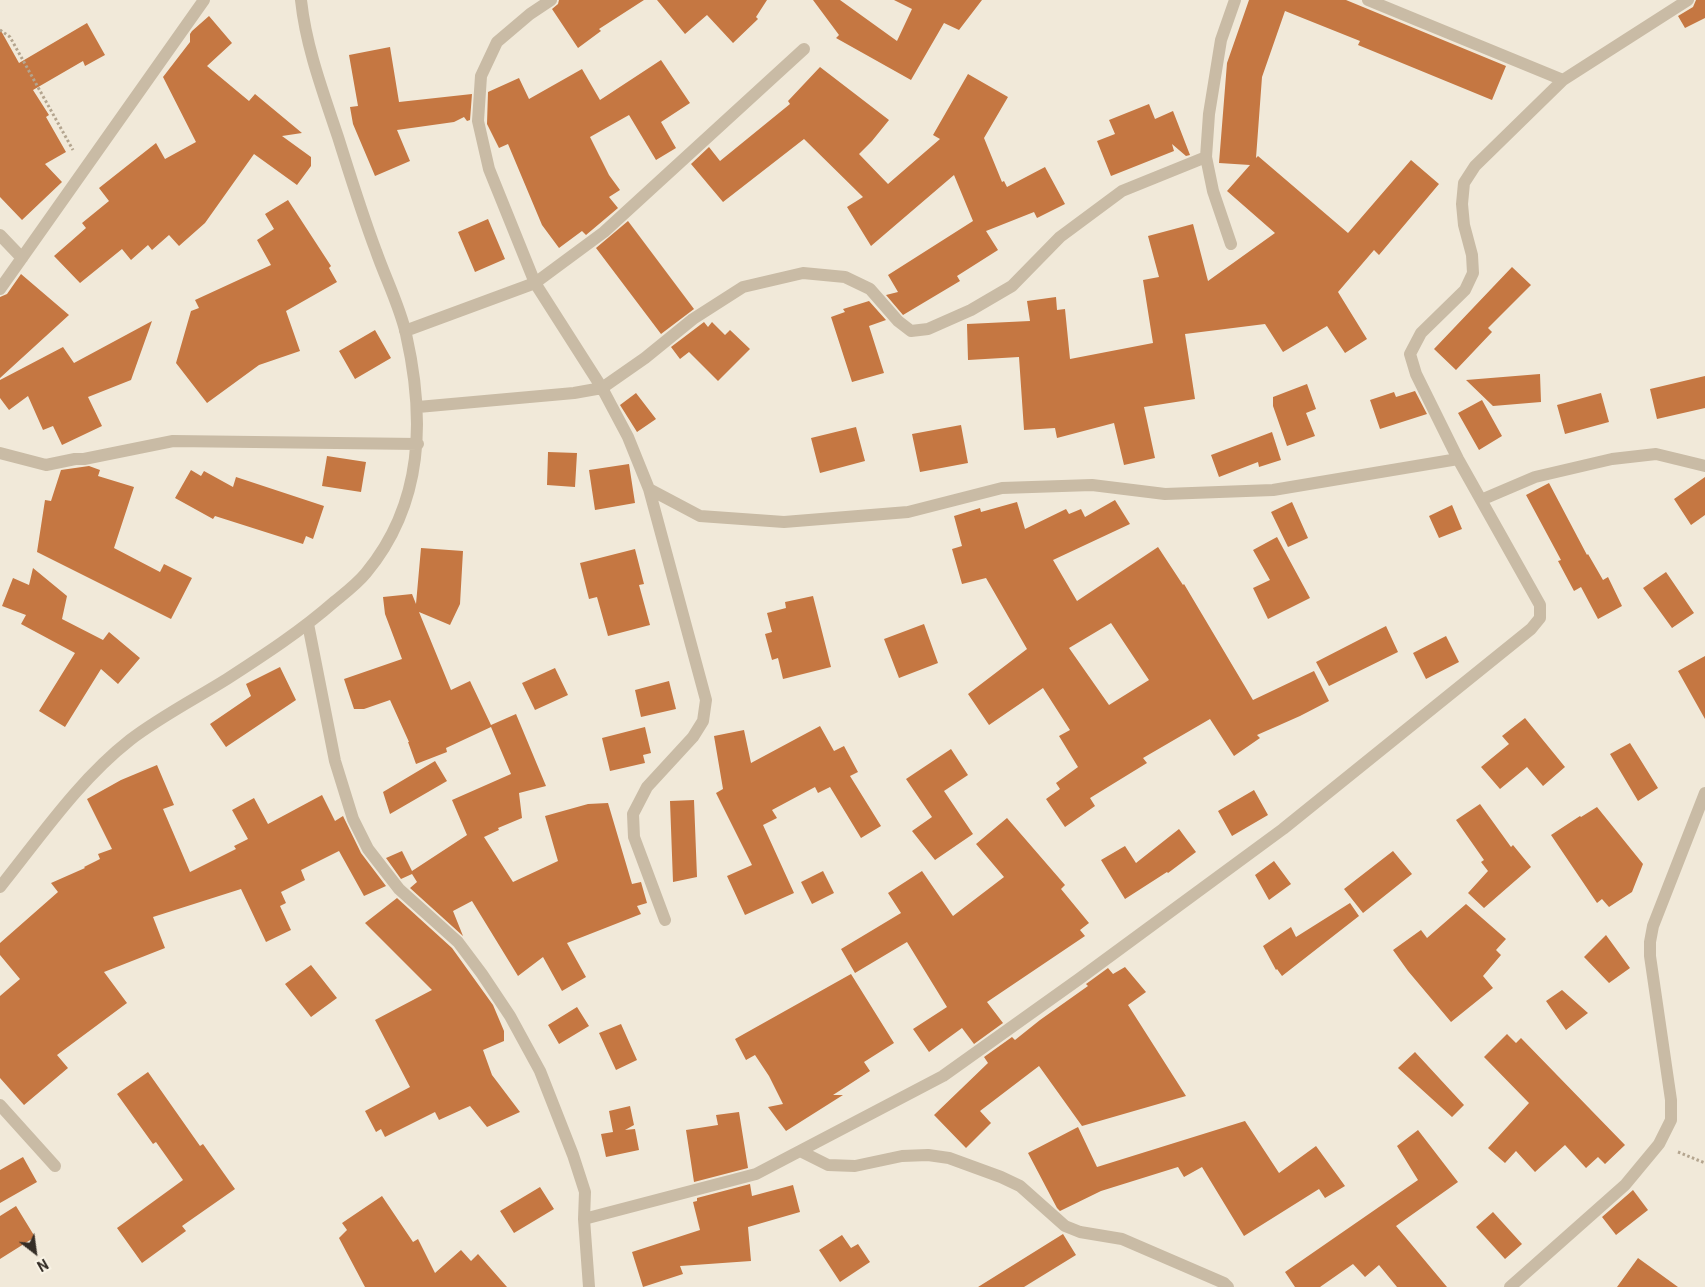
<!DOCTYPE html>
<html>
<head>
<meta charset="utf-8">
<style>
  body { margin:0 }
  #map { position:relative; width:1705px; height:1287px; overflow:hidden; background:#f1e9d9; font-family:Roboto,sans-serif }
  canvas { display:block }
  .north { position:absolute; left:10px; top:1227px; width:50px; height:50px; -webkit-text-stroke:4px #f9f3e5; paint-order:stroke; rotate:150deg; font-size:14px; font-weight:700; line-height:20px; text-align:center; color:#342d26 }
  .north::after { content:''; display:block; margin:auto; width:18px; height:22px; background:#342d26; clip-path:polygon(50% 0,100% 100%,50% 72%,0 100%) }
</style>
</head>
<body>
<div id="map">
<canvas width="1705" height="1287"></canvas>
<div class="north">N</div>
</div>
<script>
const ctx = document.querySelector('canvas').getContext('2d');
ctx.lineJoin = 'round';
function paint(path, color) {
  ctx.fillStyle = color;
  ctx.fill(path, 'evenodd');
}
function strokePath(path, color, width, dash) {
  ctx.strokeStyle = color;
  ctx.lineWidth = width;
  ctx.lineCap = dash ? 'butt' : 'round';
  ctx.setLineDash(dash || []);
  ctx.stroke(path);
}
paint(new Path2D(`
  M559 0H644L599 29 601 31 578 48 552 9 558 4Z
  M657 0H767L756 17 758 19 733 43 707 15 685 34Z
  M813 0H840L897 41 912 9 894 0H982L959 30 944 23 911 80 836 38 839 35Z
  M1249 0H1346L1506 66 1492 100 1358 45 1360 41 1285 11 1262 77 1256 158 1258 156 1348 233 1411 160 1439 184 1379 255 1374 250 1338 292 1367 339 1345 353 1327 326 1283 352 1265 324 1185 334 1195 399 1144 407 1155 458 1124 465 1114 423 1057 438 1055 428 1024 430 1019 357 968 360 967 324 1030 321 1027 301 1056 297 1057 310 1065 309 1070 359 1153 343 1143 280 1159 277 1148 236 1193 224 1208 281 1275 233 1227 191 1250 165 1219 163 1227 63Z
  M1696 0H1705V18L1685 28 1678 16 1693 7Z
  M209 16 232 43 207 66 249 101 255 94 302 133 282 136 311 157V166L297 185 254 154 205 223 179 246 169 235 152 250 148 245 131 260 122 249 80 283 54 256 86 228 82 223 109 201 99 188 156 143 165 159 196 142 163 77 190 42V34L192 31Z
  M87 23 105 55 85 66 83 61 33 90 49 115 46 117 66 152 45 164 62 182 22 220 0 197V29L19 63Z
  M390 47 399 102 472 94 470 120 467 121 464 117 454 122 397 130 410 161 375 176 353 124 350 107 358 106 349 55Z
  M661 60 690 103 661 122 676 148 656 160 629 115 590 137 609 175 620 190 609 197 618 208 586 235 582 231 559 248 542 225 508 144 499 148 487 124 488 92 519 78 529 99 582 69 600 100Z
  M820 67 889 120 872 141 859 154 888 184 940 139 933 135 968 74 1008 97 984 138 1002 182 1004 181 1007 187 1045 167 1065 204 1037 218 1034 212 986 231 998 250 957 276 960 281 903 315 886 295 898 292 888 275 973 221 954 175 871 246 847 207 863 197 804 139 723 202 691 164 709 147 720 161 790 104 788 101Z
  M1149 104 1155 119 1173 111 1190 155 1186 156 1172 144 1174 151 1111 176 1097 141 1115 134 1109 120Z
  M288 200 331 266 329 268 337 282 286 311 300 351 259 365 207 403 176 363 191 311 199 308 195 300 271 265 257 240 274 229 265 214Z
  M488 219 505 259 475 272 458 232Z
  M628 221 694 309 661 334 596 248Z
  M1512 267 1531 285 1488 328 1492 332 1456 370 1434 349Z
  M21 274 69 315 0 378V297L7 294Z
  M869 301 886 320 869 326 884 373 852 382 831 317 845 312 843 309Z
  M152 321 131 380 88 397 102 426 62 445 53 426 43 430 28 396 9 410 0 398V380L63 347 74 363Z
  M704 322 708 327 712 322 725 335 730 330 750 349 718 381 689 352 680 359 671 347Z
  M375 330 391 358 355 379 339 351Z
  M1540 374 1541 402 1493 406 1466 380Z
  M1705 376V408L1657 419 1650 389Z
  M1307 384 1316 409 1306 413 1315 436 1287 446 1273 406V397Z
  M1415 391 1427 414 1380 429 1370 400 1394 392 1396 397Z
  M636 393 656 419 637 432 620 405Z
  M1601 393 1609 422 1565 434 1557 405Z
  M1482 400 1502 436 1479 450 1458 413Z
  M961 425 968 463 920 472 912 434Z
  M856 427 865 461 820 473 811 438Z
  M1272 432 1281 460 1259 467 1258 462 1219 477 1211 455Z
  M548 452 577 453 575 487 547 485Z
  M327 456 366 462 361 492 322 486Z
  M629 464 635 503 595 510 589 470Z
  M89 466 100 470 98 476 134 487 114 548 160 572 164 564 192 578 171 619 37 552 45 500 51 501 61 470Z
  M191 470 201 476 204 471 233 487 236 477 324 506 313 539 306 536 303 544 215 516 213 519 175 498Z
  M1705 477V515L1691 525 1674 499Z
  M1549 483 1587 555 1588 554 1603 580 1608 577 1622 606 1598 619 1581 587 1574 591 1558 561 1561 560 1526 495Z
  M1115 500 1130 524 1053 560 1077 601 1158 547 1183 585 1184 584 1253 700 1314 671 1329 701 1300 716 1257 735 1260 738 1234 756 1210 719 1143 758 1147 763 1090 798 1095 806 1065 827 1046 799 1060 789 1056 783 1078 767 1059 736 1070 730 1043 688 989 725 968 694 1027 649 986 578 962 584 952 549 962 546 954 516 980 508 981 512 1017 502 1025 529 1066 509 1069 514 1081 509 1085 517ZM1111 623 1149 680 1109 705 1069 648Z
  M1292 502 1308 538 1288 547 1271 512Z
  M1452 505 1462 529 1439 538 1429 516Z
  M1277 537 1310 598 1268 619 1253 588 1270 580 1253 550Z
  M421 548 463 551 460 604 450 625 419 612 451 690 470 681 491 725 516 714 546 786 519 793 522 818 498 828 499 830 484 837 513 882 558 861 545 816 588 804 608 803 632 884 641 882 647 903 637 906 641 914 567 943 586 977 562 991 543 957 518 976 472 901 453 911 463 936 410 888 417 882 412 874 401 879 386 858 402 851 412 871 467 835 452 800 511 774 491 727 446 748 447 752 416 764 408 742H409L390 700 364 709H354L344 679 402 659 385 614 383 597 412 594 416 604Z
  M635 549 644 584 639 585 650 625 608 636 597 597 589 599 580 563Z
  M33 568 67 596 62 619 103 640 109 632 140 658 118 684 101 669 65 727 39 711 75 653 21 624 26 615 2 606 13 578 29 585Z
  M1666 572 1694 613 1672 628 1643 588Z
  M813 596 831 667 783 679 778 658 772 660 765 634 772 632 767 613 786 608 785 602Z
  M924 624 938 663 899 678 884 639Z
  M1386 626 1398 652 1329 686 1316 662Z
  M1446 636 1459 662 1426 679 1413 653Z
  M1705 656V719L1678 671Z
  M280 667 296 700 226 747 210 724 251 696 246 684Z
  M555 668 568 695 535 710 522 683Z
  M669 681 676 709 641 717 635 690Z
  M1525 718 1565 767 1543 786 1527 767 1500 789 1481 767 1509 744 1502 736Z
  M820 726 834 751 844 746 858 772 850 776 881 826 861 838 830 787 818 793 815 787 772 810 777 818 763 825 794 893 745 915 727 876 752 865 716 793 723 789 714 736 744 730 751 763Z
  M645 727 651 753 643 755 645 763 610 771 602 738Z
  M1630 743 1658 788 1638 801 1610 754Z
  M951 749 968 775 944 791 973 834 935 860 912 831 932 817 906 779Z
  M435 761 447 781 390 814 383 792Z
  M157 765 174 805 163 809 190 872 236 849 234 846 248 839 232 810 254 798 268 824 322 795 335 821 343 816 361 853 386 886 364 896 339 851 301 870 305 880 281 892 286 903 280 906 291 930 266 942 241 889 153 917 165 948 104 972 127 1003 57 1055 68 1068 24 1105 0 1078V996L20 979 0 955V943L58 892 51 883 85 868 84 867 100 859 98 854 112 849 87 799 121 780Z
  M1254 790 1268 815 1232 836 1218 811Z
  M694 800 697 877 673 882 670 801Z
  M1480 804 1511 847 1513 845 1531 867 1484 908 1468 893 1488 871 1481 862 1484 860 1456 820Z
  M1597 807 1643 864 1632 892 1609 907 1602 899 1597 903 1551 835 1580 816 1581 817Z
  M1007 818 1065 885 1061 889 1089 923 1080 930 1085 936 987 1002 1003 1023 974 1044 962 1028 929 1052 913 1029 947 1007 907 942 855 973 841 949 901 913 888 893 922 871 953 916 1004 877 976 844Z
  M1179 829 1196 852 1168 873 1167 872 1125 899 1101 860 1125 846 1136 863Z
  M1393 851 1412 874 1363 913 1344 889Z
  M1274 861 1291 884 1269 900 1255 875Z
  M823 871 834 893 812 904 801 882Z
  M397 898 452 948 493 1005 504 1031V1041L483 1050 492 1075 520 1112 487 1127 470 1106 439 1120 435 1112 385 1137 381 1129 376 1132 365 1111 410 1087 375 1020 432 990 365 923Z
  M1350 903 1359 916 1282 976 1277 969 1276 970 1263 946 1291 927 1296 937Z
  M1466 904 1506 939 1496 950 1501 955 1483 976 1493 988 1451 1022 1408 971 1393 950 1421 930 1427 938Z
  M1606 935 1630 968 1609 983 1584 957Z
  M311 965 337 998 311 1017 285 984Z
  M1125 967 1146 992 1128 1005 1186 1096 1082 1126 1039 1066 980 1111 991 1123 966 1148 934 1115 988 1063 984 1057 1012 1037 1015 1040 1040 1020 1088 986 1086 984 1108 968 1113 974Z
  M851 974 894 1043 864 1062 870 1071 833 1095H843L786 1131 768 1107 783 1104 769 1076 755 1055 746 1060 735 1039Z
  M1562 990 1588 1013 1566 1030 1546 1001Z
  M577 1007 589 1026 559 1044 548 1025Z
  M621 1024 637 1060 616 1070 599 1033Z
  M1507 1034 1516 1043 1521 1038 1625 1145 1605 1164 1598 1157 1586 1168 1565 1145 1535 1172 1516 1151 1505 1163 1488 1148 1529 1103 1484 1057Z
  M1415 1052 1464 1105 1452 1117 1398 1068Z
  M148 1072 200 1146 203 1144 235 1189 182 1226 186 1231 142 1263 117 1228 183 1180 156 1142 153 1144 117 1094Z
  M630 1106 634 1125 625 1130 635 1129 639 1150 606 1157 601 1134 613 1132 609 1111Z
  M739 1112 748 1168 694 1182 686 1130 718 1125 716 1115Z
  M1245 1121 1279 1173 1316 1146 1345 1186 1325 1198 1319 1189 1244 1236 1202 1167 1184 1177 1178 1167 1101 1191 1060 1211 1057 1208 1028 1153 1078 1127 1097 1167Z
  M1418 1130 1458 1182 1396 1226 1447 1287H1397L1379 1265 1365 1277 1353 1264 1320 1287H1295L1285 1272 1418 1180 1397 1146Z
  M23 1157 37 1182 0 1203V1170Z
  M750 1184 752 1196 793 1185 800 1212 748 1227 751 1261 680 1266 683 1274 643 1287 632 1252 700 1230 693 1202 697 1201V1198Z
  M540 1187 554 1209 514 1233 500 1211Z
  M1633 1190 1648 1210 1616 1235 1602 1217Z
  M382 1196 413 1242 418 1239 435 1273 461 1250 471 1261 478 1254 507 1287H365L339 1238 347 1230 342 1223Z
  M16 1206 35 1237 0 1259V1216Z
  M1493 1212 1522 1244 1505 1259 1476 1227Z
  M1063 1234 1076 1255 1024 1287H978Z
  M842 1235 851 1248 858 1244 870 1262 840 1282 819 1250Z
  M1638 1258 1678 1287H1617Z`), '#c57742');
strokePath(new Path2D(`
  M0 30 10 37 73 150
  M1678 1152 1705 1163`), '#b4a58f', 3, [2.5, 2.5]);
strokePath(new Path2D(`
  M551 0 530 14 497 42 481 76 478 121 489 169 535 283 602 388 628 437 649 489 706 700 703 721 693 737 647 787 633 814 634 837 665 920
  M1368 0 1563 80
  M0 235 22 258
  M1231 244 1213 191 1206 157 1209 114 1221 40 1235 0
  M0 289 204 0
  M405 331 535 283 604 232 804 49
  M418 407 574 393 602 388 645 358 693 319 743 287 803 273 845 277 870 289 898 321 911 331 928 329 971 310 1012 286 1060 237 1122 191 1206 157
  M0 453 46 465 75 459H84L173 441 418 444
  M649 489 700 516 784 522 908 512 1002 488 1092 485 1165 494 1273 490 1458 459
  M1481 500 1535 477 1612 459 1656 454 1705 466
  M308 624 335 761 353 819 368 849 399 889 458 942 482 974 510 1016 540 1071 573 1155 585 1192 584 1219 589 1287
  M0 887C41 836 79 780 130 740 160 717 195 699 227 679 264 655 301 631 334 602 345 593 357 584 366 573 424 503 425 418 406 334 400 307 385 277 376 251 362 214 350 175 338 137 323 92 306 47 301 0
  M0 1105 55 1166
  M800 1151 828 1165 855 1166 902 1156 928 1155 949 1158 1001 1177 1020 1186 1065 1226 1080 1232 1122 1239 1224 1283 1228 1287
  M584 1219 756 1174 943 1076 1079 979 1283 829 1531 629 1540 618V605L1458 459 1416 374 1410 354 1421 333 1465 290 1473 273 1472 255 1464 225 1462 204 1464 183 1475 166 1563 80 1688 0
  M1510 1287 1625 1185 1659 1144 1671 1120V1100L1650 956V942L1653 926 1705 793`), '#c9bba5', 12);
</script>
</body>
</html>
